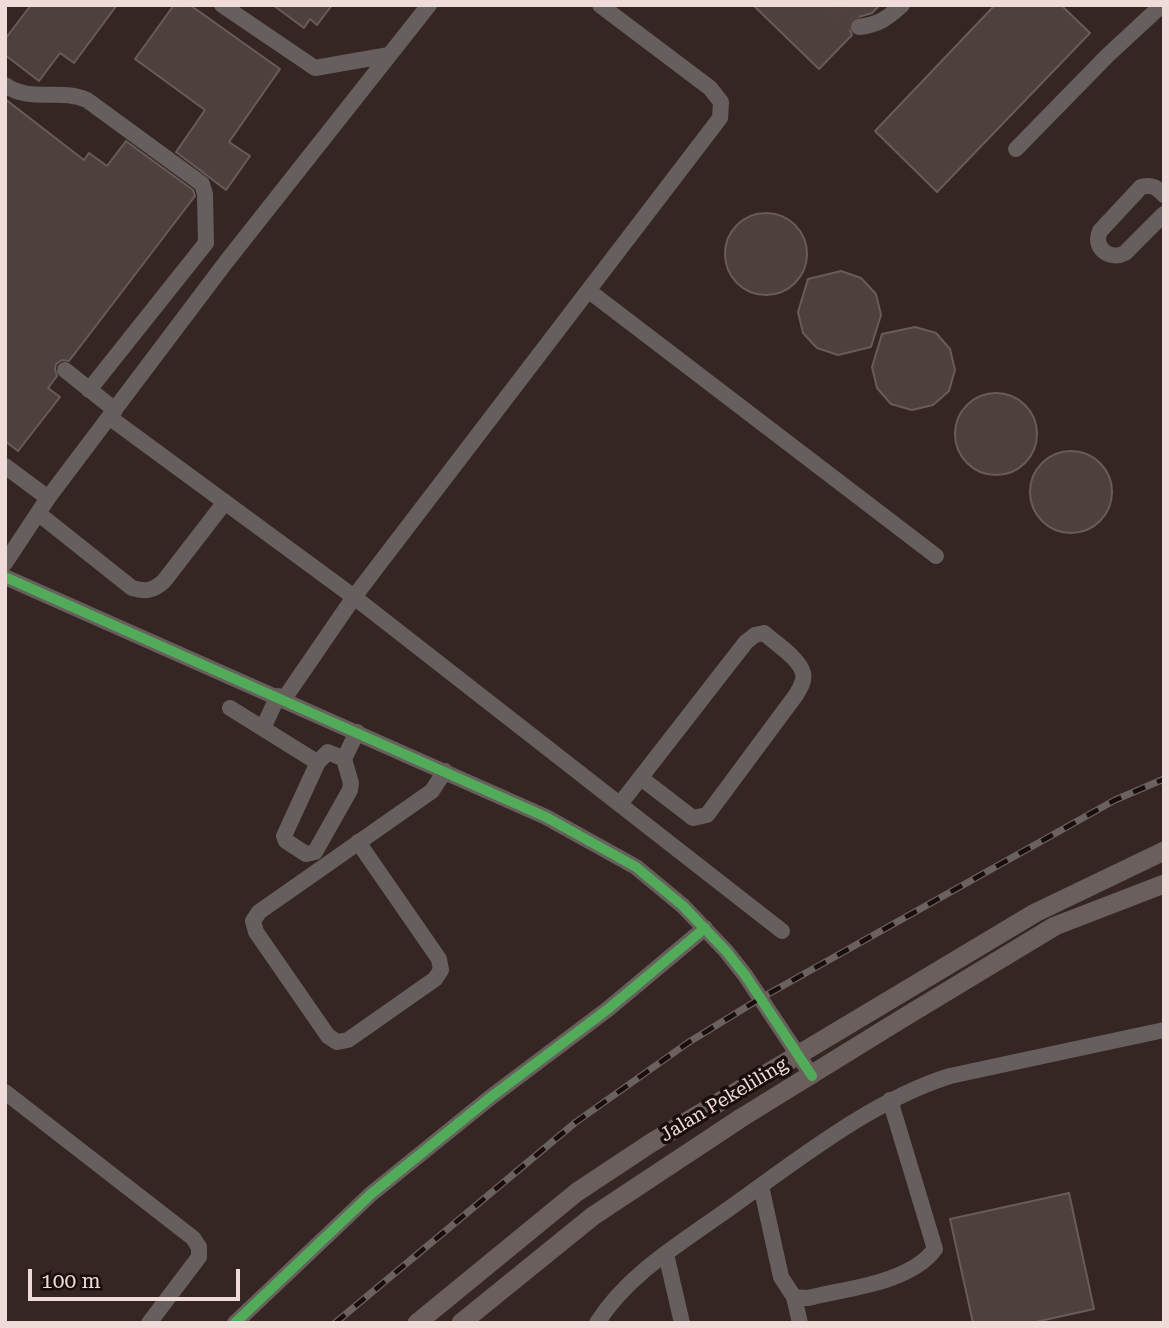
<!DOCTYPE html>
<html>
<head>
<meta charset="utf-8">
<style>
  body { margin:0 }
  #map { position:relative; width:1169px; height:1328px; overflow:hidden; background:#352623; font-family:"Roboto Serif",serif }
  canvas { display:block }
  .frame { position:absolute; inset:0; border:7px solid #efdcd8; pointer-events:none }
  .scale { position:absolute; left:28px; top:1269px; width:212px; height:32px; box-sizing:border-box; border:4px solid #efdcd8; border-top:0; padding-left:9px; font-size:21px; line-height:24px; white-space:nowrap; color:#efdcd8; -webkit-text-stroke:5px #1a0e0c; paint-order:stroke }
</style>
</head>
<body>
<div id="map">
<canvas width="1169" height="1328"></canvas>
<div class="frame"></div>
<div class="scale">100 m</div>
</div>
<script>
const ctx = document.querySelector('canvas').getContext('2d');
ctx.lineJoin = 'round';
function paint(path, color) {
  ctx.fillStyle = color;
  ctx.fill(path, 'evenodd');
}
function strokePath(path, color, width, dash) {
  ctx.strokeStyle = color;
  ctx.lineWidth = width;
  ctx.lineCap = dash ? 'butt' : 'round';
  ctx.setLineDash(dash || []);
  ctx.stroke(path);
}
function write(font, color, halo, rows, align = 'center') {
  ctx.font = font + ' "Roboto Serif",serif';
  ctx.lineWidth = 7;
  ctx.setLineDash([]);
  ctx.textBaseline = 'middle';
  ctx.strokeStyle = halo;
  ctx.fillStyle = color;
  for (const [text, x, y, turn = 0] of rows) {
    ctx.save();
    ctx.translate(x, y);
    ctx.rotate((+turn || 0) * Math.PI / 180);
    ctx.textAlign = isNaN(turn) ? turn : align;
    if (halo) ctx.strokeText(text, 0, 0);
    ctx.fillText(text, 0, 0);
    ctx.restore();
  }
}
const building = new Path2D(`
  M31 5H117L74 63 60 53 39 81 5 55V39Z
  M174 5H190L280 69 229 142 250 156 226 190 176 152 205 110 135 59Z
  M273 5H332L317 25 310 19 304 28Z
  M753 5H880L872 13 852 19 849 28 852 35 819 69Z
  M995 5H1061L1090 33 937 192 875 131Z
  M5 99 84 160 89 153 107 166 126 141 193 190 195 196 69 361 62 360 56 364 55 369 57 376 48 388 60 397 18 451 5 441Z
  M725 254a41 41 0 1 1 82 0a41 41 0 1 1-82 0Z
  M841 271 861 278 876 294 881 315 871 347 838 355 817 348 803 333 798 312 808 279Z
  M915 327 936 333 950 349 955 370 949 391 933 405 912 410 891 404 877 388 872 367 882 334Z
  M955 434a41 41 0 1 1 82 0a41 41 0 1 1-82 0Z
  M1030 492a41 41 0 1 1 82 0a41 41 0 1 1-82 0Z
  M1069 1193 1094 1309 1031 1323H973L950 1219Z`);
paint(building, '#4d403d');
strokePath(building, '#695b59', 2);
strokePath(new Path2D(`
  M832 5 859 27`), '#51413e', 16, [16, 8]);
strokePath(new Path2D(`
  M222 5 315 68 389 55
  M859 27C878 25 888 18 902 5
  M5 85C30 103 60 88 87 100L202 184 205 194 206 243 89 390
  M1016 149 1108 55 1162 5
  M1164 195C1156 187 1152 184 1141 187L1100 231C1092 248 1110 261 1125 253L1164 214
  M589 291 936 556
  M65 370 115 410
  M109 417 354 597 782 931
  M5 466 48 498
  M39 514 132 588C146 592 153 591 164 581L225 502
  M5 563 48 498 226 262 429 5
  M5 577 546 817 636 867 683 906 726 951 745 975 812 1076
  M284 699 354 597 720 118 721 102 710 88 600 5
  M230 708 312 759 318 762 328 752 344 759
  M263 728 278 696
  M318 762 284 836 286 841 306 854 315 852 350 790 351 783 344 759 357 732
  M620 804 746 642 755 635 764 633C775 643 799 658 803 673 805 681 800 688 796 695L707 815 693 818 641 778
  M358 842 439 959 441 970 435 979 348 1040 337 1042 328 1036 256 932 253 921 259 912 432 791 445 771
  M5 1092 193 1238 199 1247V1257L149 1323
  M761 1186 781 1277 794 1297 808 1298C848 1288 910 1283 935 1249L890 1100
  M666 1254 682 1323
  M794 1297 800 1323
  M235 1323 371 1194 491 1097 608 1009 705 928
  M597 1323C629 1272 686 1240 734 1205 800 1158 873 1100 950 1076L1164 1030`), '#665f5e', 16);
strokePath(new Path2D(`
  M417 1323 577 1192 651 1143 1035 913 1164 851
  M461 1323 593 1216 741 1118 903 1018 1055 926 1164 884`), '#6a5f5c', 19);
const rail = new Path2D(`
  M335 1323 576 1122 689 1042 761 998 1115 800 1164 779`);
strokePath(rail, '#6b625f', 7);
strokePath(rail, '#1a0e0c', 4.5, [13]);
strokePath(new Path2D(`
  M5 577 546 817 636 867 683 906 726 951 745 975 812 1076
  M235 1323 371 1194 491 1097 608 1009 705 928`), '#51ab58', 10);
write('19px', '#efdcd8', '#1a0e0c', [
  ["Jalan Pekeliling",724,1100,-31]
]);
</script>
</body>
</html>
